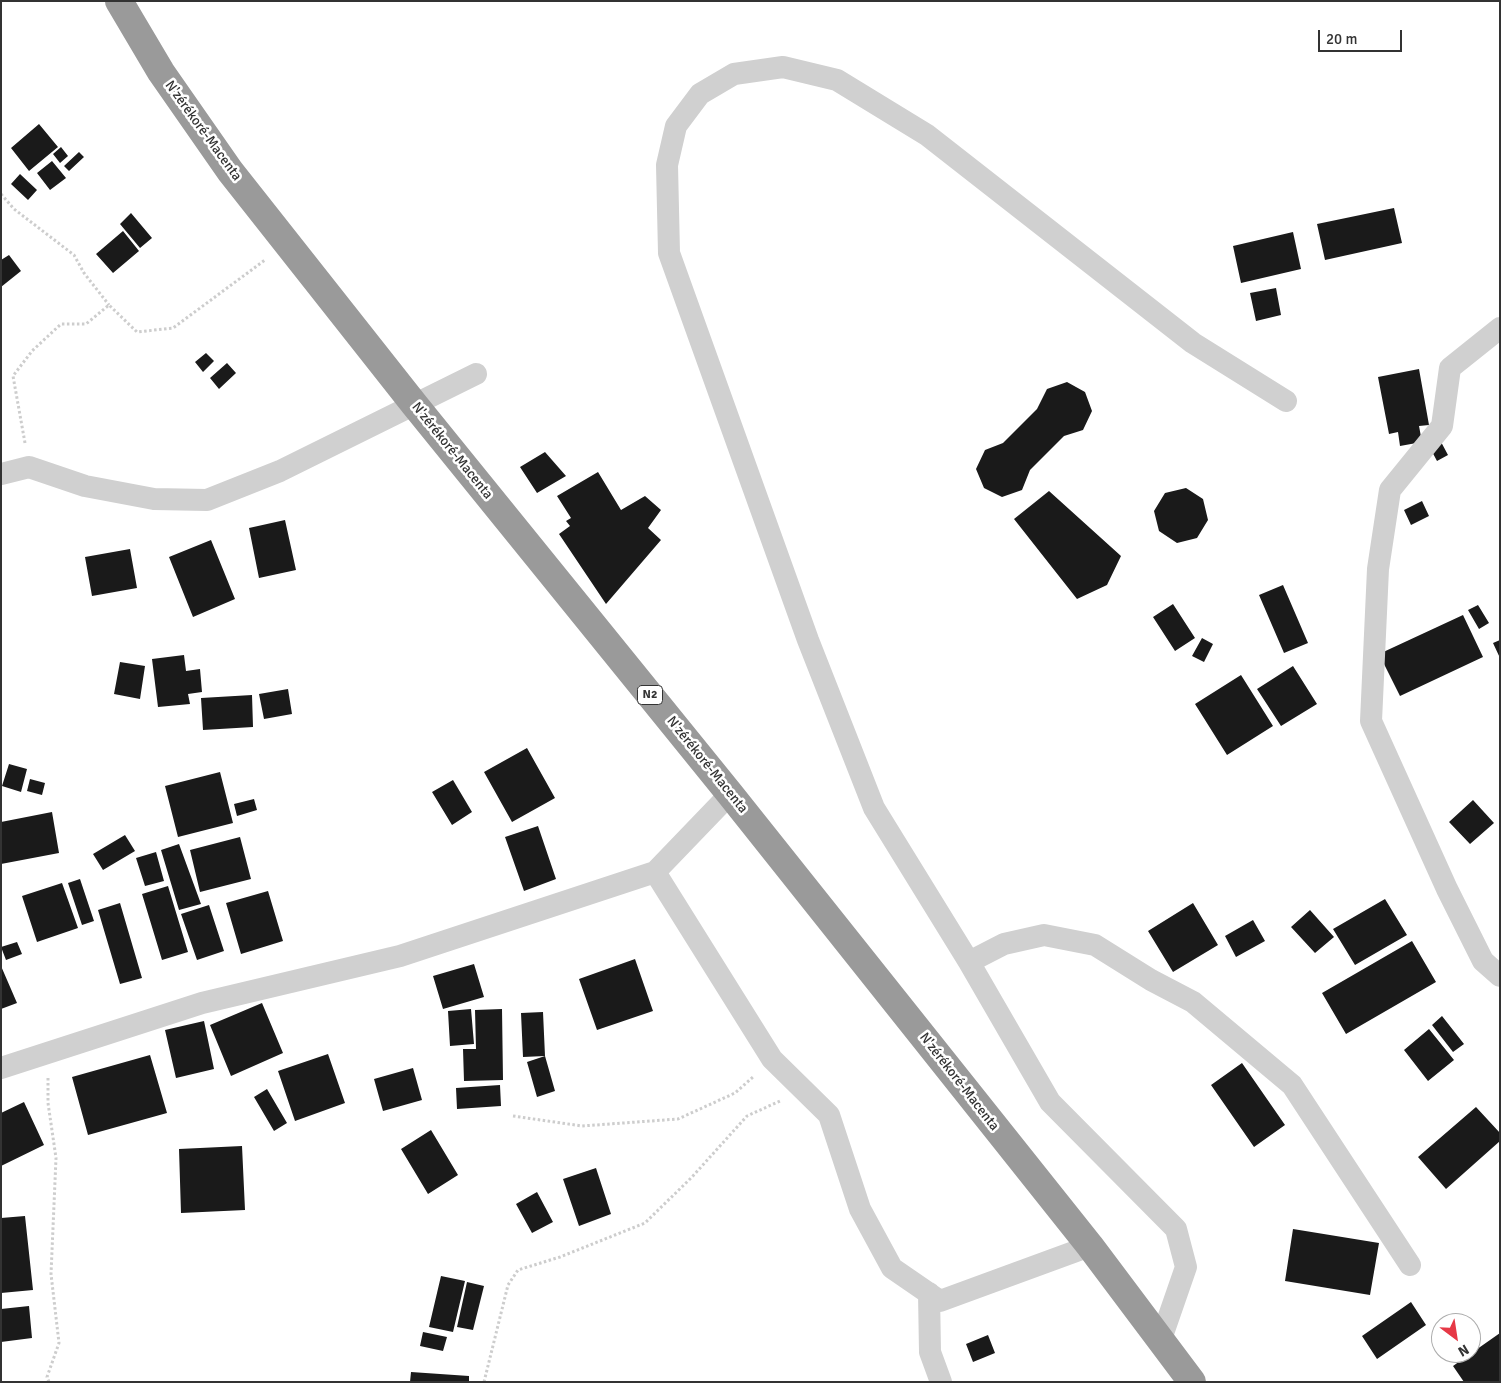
<!DOCTYPE html>
<html>
<head>
<meta charset="utf-8">
<style>
  body { margin:0 }
  #map { position:relative; width:1501px; height:1383px; overflow:hidden; background:#fff; font-family:Signika,sans-serif }
  canvas { display:block }
  .frame { position:absolute; inset:0; border:2px solid #333; pointer-events:none }
  .north { position:absolute; left:1431px; top:1313px; width:50px; height:50px; box-sizing:border-box; background:#fff; border:1px solid #adadad; border-radius:50%; rotate:149deg; font-size:14px; font-weight:700; line-height:20px; text-align:center; color:#333 }
  .north::after { content:''; display:block; margin:auto; width:18px; height:22px; background:#e63946; clip-path:polygon(50% 0,100% 100%,50% 72%,0 100%) }
  .scale { position:absolute; left:1318px; top:30px; width:84px; height:22px; box-sizing:border-box; border:2px solid #333; border-top:0; padding-left:6px; font-size:15px; line-height:18px; white-space:nowrap; color:#333; -webkit-text-stroke:4px #fff; paint-order:stroke }
</style>
</head>
<body>
<div id="map">
<canvas width="1501" height="1383"></canvas>
<div class="frame"></div>
<div class="north">N</div>
<div class="scale">20 m</div>
</div>
<script>
const ctx = document.querySelector('canvas').getContext('2d');
ctx.lineJoin = 'round';
function paint(path, color) {
  ctx.fillStyle = color;
  ctx.fill(path, 'evenodd');
}
function strokePath(path, color, width, dash) {
  ctx.strokeStyle = color;
  ctx.lineWidth = width;
  ctx.lineCap = dash ? 'butt' : 'round';
  ctx.setLineDash(dash || []);
  ctx.stroke(path);
}
function write(font, color, halo, rows, align = 'center') {
  ctx.font = font + ' Signika,sans-serif';
  ctx.lineWidth = 5;
  ctx.setLineDash([]);
  ctx.textBaseline = 'middle';
  ctx.strokeStyle = halo;
  ctx.fillStyle = color;
  for (const [text, x, y, turn = 0] of rows) {
    ctx.save();
    ctx.translate(x, y);
    ctx.rotate((+turn || 0) * Math.PI / 180);
    ctx.textAlign = isNaN(turn) ? turn : align;
    if (halo) ctx.strokeText(text, 0, 0);
    ctx.fillText(text, 0, 0);
    ctx.restore();
  }
}
paint(new Path2D(`
  M39 124 58 147 29 171 11 148Z
  M61 147 68 156 60 163 53 154Z
  M79 152 84 157 69 171 64 166Z
  M52 161 66 178 50 190 37 173Z
  M20 174 37 190 28 200 11 184Z
  M1394 208 1402 243 1325 260 1317 224Z
  M131 213 152 238 140 248 120 224Z
  M123 231 139 251 113 273 96 254Z
  M1293 232 1301 269 1241 283 1233 246Z
  M9 255 21 271 1 287V260Z
  M1276 288 1281 315 1256 321 1250 293Z
  M206 353 214 361 203 372 195 362Z
  M227 363 236 373 219 389 210 378Z
  M1419 369 1429 425 1419 426 1422 442 1400 446 1398 432 1389 434 1378 377Z
  M1067 382 1085 392 1092 411 1083 430 1064 436 1030 470 1022 490 1002 497 984 488 976 469 985 450 1003 443 1037 409 1047 389Z
  M1440 440 1448 455 1437 461 1429 446Z
  M545 452 566 476 537 493 520 467Z
  M598 472 621 510 645 496 661 510 648 528 661 540 606 604 559 534 570 526 566 521 571 518 557 496Z
  M1186 488 1203 499 1208 520 1197 538 1177 543 1159 531 1154 511 1165 493Z
  M1049 491 1121 556 1107 585 1077 599 1014 519Z
  M1422 501 1429 516 1411 525 1404 510Z
  M285 520 296 570 259 578 249 528Z
  M211 540 235 599 193 617 169 557Z
  M130 549 137 588 92 596 85 557Z
  M1283 585 1308 643 1284 653 1259 595Z
  M1173 604 1195 638 1175 651 1153 617Z
  M1478 605 1489 623 1479 629 1468 610Z
  M1463 615 1483 657 1400 696 1379 654Z
  M1202 638 1213 644 1204 662 1192 656Z
  M1500 640V658L1493 643Z
  M184 655 186 671 200 669 202 692 188 694 190 704 158 707 152 659Z
  M120 662 145 666 140 699 114 694Z
  M1293 666 1317 704 1281 726 1257 689Z
  M1241 675 1273 726 1227 755 1195 704Z
  M288 689 292 714 264 719 259 694Z
  M252 695 253 727 203 730 201 698Z
  M527 748 555 798 512 822 484 772Z
  M9 764 27 769 21 792 2 786Z
  M220 772 233 823 178 837 165 786Z
  M30 779 45 783 42 795 27 791Z
  M453 780 472 812 452 825 432 792Z
  M254 799 257 810 237 816 234 804Z
  M1473 800 1494 823 1470 844 1449 822Z
  M52 812 59 853 1 864V822Z
  M538 826 556 879 524 891 505 837Z
  M125 835 135 851 103 870 93 854Z
  M240 837 251 879 200 892 190 850Z
  M179 844 201 904 179 910 161 850Z
  M156 852 164 881 145 886 136 858Z
  M80 879 94 921 82 925 68 883Z
  M62 883 78 928 37 942 22 896Z
  M168 886 188 952 162 960 142 894Z
  M268 891 283 941 241 954 226 903Z
  M1385 899 1407 935 1355 965 1333 929Z
  M120 903 142 978 120 984 98 910Z
  M1193 903 1218 945 1173 972 1148 931Z
  M209 905 224 951 197 960 181 914Z
  M1310 910 1334 937 1315 953 1291 927Z
  M1253 920 1265 941 1236 957 1225 936Z
  M1412 941 1436 982 1346 1034 1322 993Z
  M17 942 22 954 6 960 1 947Z
  M635 959 653 1011 597 1030 579 979Z
  M474 964 484 997 443 1009 433 976Z
  M1 966 17 1003 1 1009Z
  M262 1003 283 1053 231 1076 210 1025Z
  M471 1009 474 1044 450 1046 448 1011Z
  M502 1009 503 1080 464 1081 463 1049H476L475 1010Z
  M543 1012 545 1056 523 1057 521 1013Z
  M1442 1016 1464 1044 1453 1052 1432 1025Z
  M204 1021 214 1069 176 1078 165 1030Z
  M1429 1029 1454 1060 1428 1081 1404 1050Z
  M328 1054 345 1103 295 1121 278 1071Z
  M150 1055 167 1113 88 1135 72 1077Z
  M545 1056 555 1091 537 1097 527 1062Z
  M1242 1063 1285 1125 1254 1147 1211 1085Z
  M413 1068 422 1100 383 1111 374 1079Z
  M500 1085 501 1106 457 1109 456 1088Z
  M267 1089 287 1123 274 1131 254 1097Z
  M24 1102 44 1145 1 1166V1113Z
  M1476 1107 1500 1133V1141L1446 1189 1418 1157Z
  M431 1130 458 1175 428 1194 401 1149Z
  M242 1146 245 1210 181 1213 179 1149Z
  M596 1168 611 1214 579 1226 563 1179Z
  M537 1192 553 1222 532 1233 516 1204Z
  M25 1216 33 1290 1 1293V1218Z
  M1293 1229 1379 1243 1370 1295 1285 1281Z
  M441 1276 465 1281 453 1332 429 1327Z
  M467 1282 484 1286 473 1330 457 1327Z
  M1411 1302 1426 1325 1377 1359 1362 1336Z
  M29 1306 32 1338 1 1342V1309Z
  M423 1332 447 1337 443 1351 420 1346Z
  M1500 1333V1382H1464L1453 1366Z
  M988 1335 995 1353 973 1362 966 1344Z
  M411 1372 469 1376V1382H410Z`), '#1a1a1a');
strokePath(new Path2D(`
  M1 194 14 209 74 255 84 273 109 305
  M25 443 13 376 32 351 61 324H86L109 305 137 332 173 328 265 260
  M48 1078V1103L56 1158 51 1274 59 1343 47 1377 49 1382
  M513 1116 582 1126 678 1119 735 1093 753 1077
  M484 1382 508 1285 518 1270 560 1257 645 1223 692 1177 747 1116 780 1101`), '#cdcdcd', 3, [2.5, 2.5]);
strokePath(new Path2D(`
  M1500 328 1450 368 1442 426 1390 490 1378 569 1371 721 1447 889 1483 961 1500 976
  M1 474 29 467 85 486 154 499 207 500 280 471 476 374
  M655 872 772 1059 829 1115 860 1209 892 1268 940 1301 1090 1246
  M969 962 1004 944 1044 935 1095 945 1151 980 1193 1002 1292 1085 1410 1265
  M1 1068 202 1003 400 956 655 872 730 794
  M929 1293 930 1352 941 1382
  M1160 1342 1186 1267 1176 1229 1050 1102 969 962 874 808 808 640 669 253 667 165 676 126 700 94 734 74 783 67 837 80 927 135 1193 343 1286 401`), '#d0d0d0', 22);
strokePath(new Path2D(`
  M119 1 161 72 230 171 414 404 730 794 1090 1246 1192 1382`), '#9a9a9a', 28);
for (const [x, y, w] of [
  [650,695,25]
]) {
  const box = new Path2D();
  box.roundRect(x - w / 2, y - 9.5, w, 19, 4);
  ctx.fillStyle = '#fff';
  ctx.fill(box);
  strokePath(box, '#333', 1);
}
write('bold 12px', '#333', null, [
  ["N2",650,695]
]);
write('14px', '#333', '#fff', [
  ["N'zérékoré-Macenta",203,131,54],
  ["N'zérékoré-Macenta",452,451,51],
  ["N'zérékoré-Macenta",707,765,51],
  ["N'zérékoré-Macenta",959,1082,52]
]);
</script>
</body>
</html>
